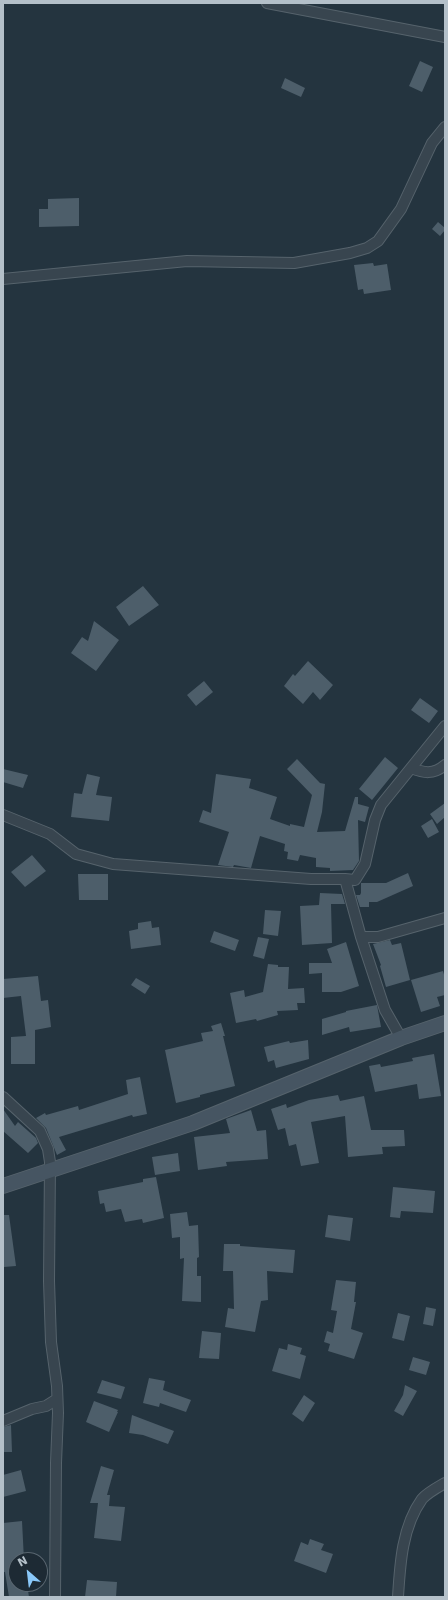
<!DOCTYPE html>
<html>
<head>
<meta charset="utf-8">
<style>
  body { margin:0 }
  #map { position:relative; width:448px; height:1600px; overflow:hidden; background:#24343f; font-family:"DejaVu Sans",sans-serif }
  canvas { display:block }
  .frame { position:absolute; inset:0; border:4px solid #b4c0c9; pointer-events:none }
  .north { position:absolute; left:8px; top:1552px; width:40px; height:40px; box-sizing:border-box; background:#1d2a34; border:1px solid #596670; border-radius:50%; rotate:332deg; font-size:11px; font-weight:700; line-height:16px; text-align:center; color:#b4c0c9 }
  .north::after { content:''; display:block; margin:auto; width:14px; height:18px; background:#8ac8f9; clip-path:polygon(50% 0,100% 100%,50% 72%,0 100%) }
</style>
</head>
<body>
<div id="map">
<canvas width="448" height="1600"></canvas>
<div class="frame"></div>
<div class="north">N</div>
</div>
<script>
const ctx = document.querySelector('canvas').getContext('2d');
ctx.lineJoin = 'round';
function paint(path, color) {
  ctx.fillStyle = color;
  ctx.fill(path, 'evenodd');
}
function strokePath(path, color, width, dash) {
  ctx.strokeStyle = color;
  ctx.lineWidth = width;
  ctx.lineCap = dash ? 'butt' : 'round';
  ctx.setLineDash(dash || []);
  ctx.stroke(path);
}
paint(new Path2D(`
  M420 61 433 67 422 92 409 86Z
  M285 78 305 88 301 97 281 88Z
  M79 198V226L39 227V209H48V199Z
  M438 222 445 228V230L440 236 432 229Z
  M373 263 374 266 387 264 391 290 364 294 363 289 358 290 354 265Z
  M143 586 159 605 129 626 116 607Z
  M94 621 119 640 96 671 71 653 82 637 88 641Z
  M308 661 333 685 320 700 313 692 303 704 284 686 293 674 295 676Z
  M204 681 213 692 196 706 187 695Z
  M420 698 438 711 429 723 411 710Z
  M385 757 398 768 372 800 359 789Z
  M297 759 320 783 325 784 322 812 317 832 345 831 355 797H358V804L369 807 365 822 358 820 359 861 353 870 330 871V868L316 867V858L300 855 298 861 287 859 288 852 284 851 285 844 260 836 251 868 234 865 233 867 218 865 229 832 199 822 203 810 211 813 216 774 251 779 249 788 277 797 270 819 290 826V824L304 827 312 795 287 769Z
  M3 769 28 775 23 788 3 782Z
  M87 774 100 777 96 795 112 797 109 821 71 817 74 793 82 794Z
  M445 803V817L437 824 430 814Z
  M432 819 439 832 428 838 421 826Z
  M32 855 46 871 25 887 11 872Z
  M408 873 413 886 377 902H369V907H360L356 895H360L361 893V883H386Z
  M78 874H108V900H79Z
  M320 893 342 894 345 904H331L332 943 302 945 300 906 319 905Z
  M265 910 281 911 278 936 263 934Z
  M151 921 152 928 159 927 161 945 131 949 129 931 138 929V923Z
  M214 931 239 940 235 951 210 942Z
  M258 937 269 939 264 959 253 956Z
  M390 940 392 945 401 943 410 980 386 987 380 966 381 965 373 944Z
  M346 942 359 986 341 992H322V973L309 974V963H332L327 949Z
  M268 964 278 965V967H289L288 989 304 988 305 1003H297L298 1010 277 1011 278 1015 257 1021 256 1019 236 1023 230 993 244 990 245 997 263 992Z
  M443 971 445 978V995L437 997 440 1006 421 1012 411 980Z
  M38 976 41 1001 48 1000 51 1027 35 1030V1064H11V1037L26 1036 21 996 3 998V979Z
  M136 978 150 986 145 994 131 985Z
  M377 1005 381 1027 350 1032 349 1027 322 1035V1019L346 1012V1011Z
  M221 1023 225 1036H223L235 1086 200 1095V1097L176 1103 165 1050 203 1041 201 1033 213 1031 211 1026Z
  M308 1040 309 1059 276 1068 274 1060 268 1062 264 1047 289 1041 290 1043Z
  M434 1054 441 1096 419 1099 417 1084 375 1092 369 1066 380 1064 381 1067 413 1061 412 1058Z
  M140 1077 147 1114 133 1117 132 1115 59 1137 66 1150 57 1155 46 1128 36 1118 45 1113 46 1115 78 1106 79 1110 128 1094 126 1080Z
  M338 1095 340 1101 364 1096 371 1130H404L405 1146 382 1147 383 1154 348 1157 345 1116 311 1122 319 1163 301 1166 296 1144 289 1146 285 1128 278 1130 271 1109 286 1104 287 1108 309 1100Z
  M3 1109 15 1126 18 1122 36 1138 38 1143 28 1153 3 1131Z
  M251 1110 257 1131 266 1130 268 1159 226 1162 227 1166 198 1170 194 1137 230 1133 226 1119Z
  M178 1153 180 1171 155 1175 152 1157Z
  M156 1177 164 1218 143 1223 142 1219 125 1222 121 1209 106 1212 104 1203 100 1204 98 1191 143 1182V1179Z
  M393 1187 435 1191 433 1213 401 1211 400 1218 390 1217Z
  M187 1212 189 1226 198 1225 199 1257 197 1258V1276H201V1302L182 1301 184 1258 180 1259V1237L172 1238 170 1214Z
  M3 1215H9L16 1266 4 1267Z
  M328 1215 353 1218 350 1241 325 1237Z
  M224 1244H240V1246L295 1250 293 1273 267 1271 268 1300 261 1301 255 1332 225 1327 228 1308 234 1309 233 1271H223Z
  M336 1280 356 1282 354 1302H356L351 1329 363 1333 354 1359 328 1351 330 1344 324 1342 327 1331 333 1333 337 1311 331 1310Z
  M426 1307 436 1309 433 1326 423 1324Z
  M398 1313 410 1316 404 1341 392 1338Z
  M202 1331 221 1333 219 1359 199 1358Z
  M288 1344 302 1348 300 1354 306 1356 300 1379 272 1371 279 1348 287 1350Z
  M413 1357 430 1362 426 1375 409 1370Z
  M149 1378 165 1381 163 1390 191 1400 186 1412 160 1403 159 1407 143 1403Z
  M102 1380 125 1387 121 1399 97 1393Z
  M405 1385 417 1391 403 1416 394 1411 403 1395Z
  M304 1395 315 1403 303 1422 292 1414Z
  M94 1401 118 1410 117 1412H118L109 1432 86 1422Z
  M132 1415 174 1431 168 1444 143 1435 129 1433Z
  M11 1425 12 1452H3V1427Z
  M101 1466 114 1470 107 1495H110L109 1506 125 1507 121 1541 94 1538 98 1503H90Z
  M21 1470 26 1491 3 1497V1475Z
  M22 1521 24 1560H16V1584H27L29 1597H9L5 1572H3V1523Z
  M310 1539 324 1544 321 1550 333 1554 326 1573 294 1561 301 1542 308 1545Z
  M87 1580 117 1582 116 1597H85Z`), '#4d5e6a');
const street = new Path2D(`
  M267 3 445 37
  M3 279 187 261 294 263 350 253 367 248 378 241 401 209 432 143 445 127
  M411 768C424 773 433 775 445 765
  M3 815 50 834 76 854 113 864 311 879H345
  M361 937H378L445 918
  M401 1038 385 1010 361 937 345 879 355 880 365 864 375 820 381 805 445 726
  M3 1097 40 1131 48 1149 50 1162 49 1281 51 1342 57 1386 58 1413 56 1463 55 1597
  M3 1421 32 1409 46 1406 57 1399
  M398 1597C400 1564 402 1527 422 1499 427 1493 438 1487 445 1483`);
const secondary = new Path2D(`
  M3 1186 193 1123 401 1038 445 1023`);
strokePath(street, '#56636c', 12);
strokePath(secondary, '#56636c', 16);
strokePath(street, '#38454f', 10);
strokePath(secondary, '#465562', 14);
</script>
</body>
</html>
